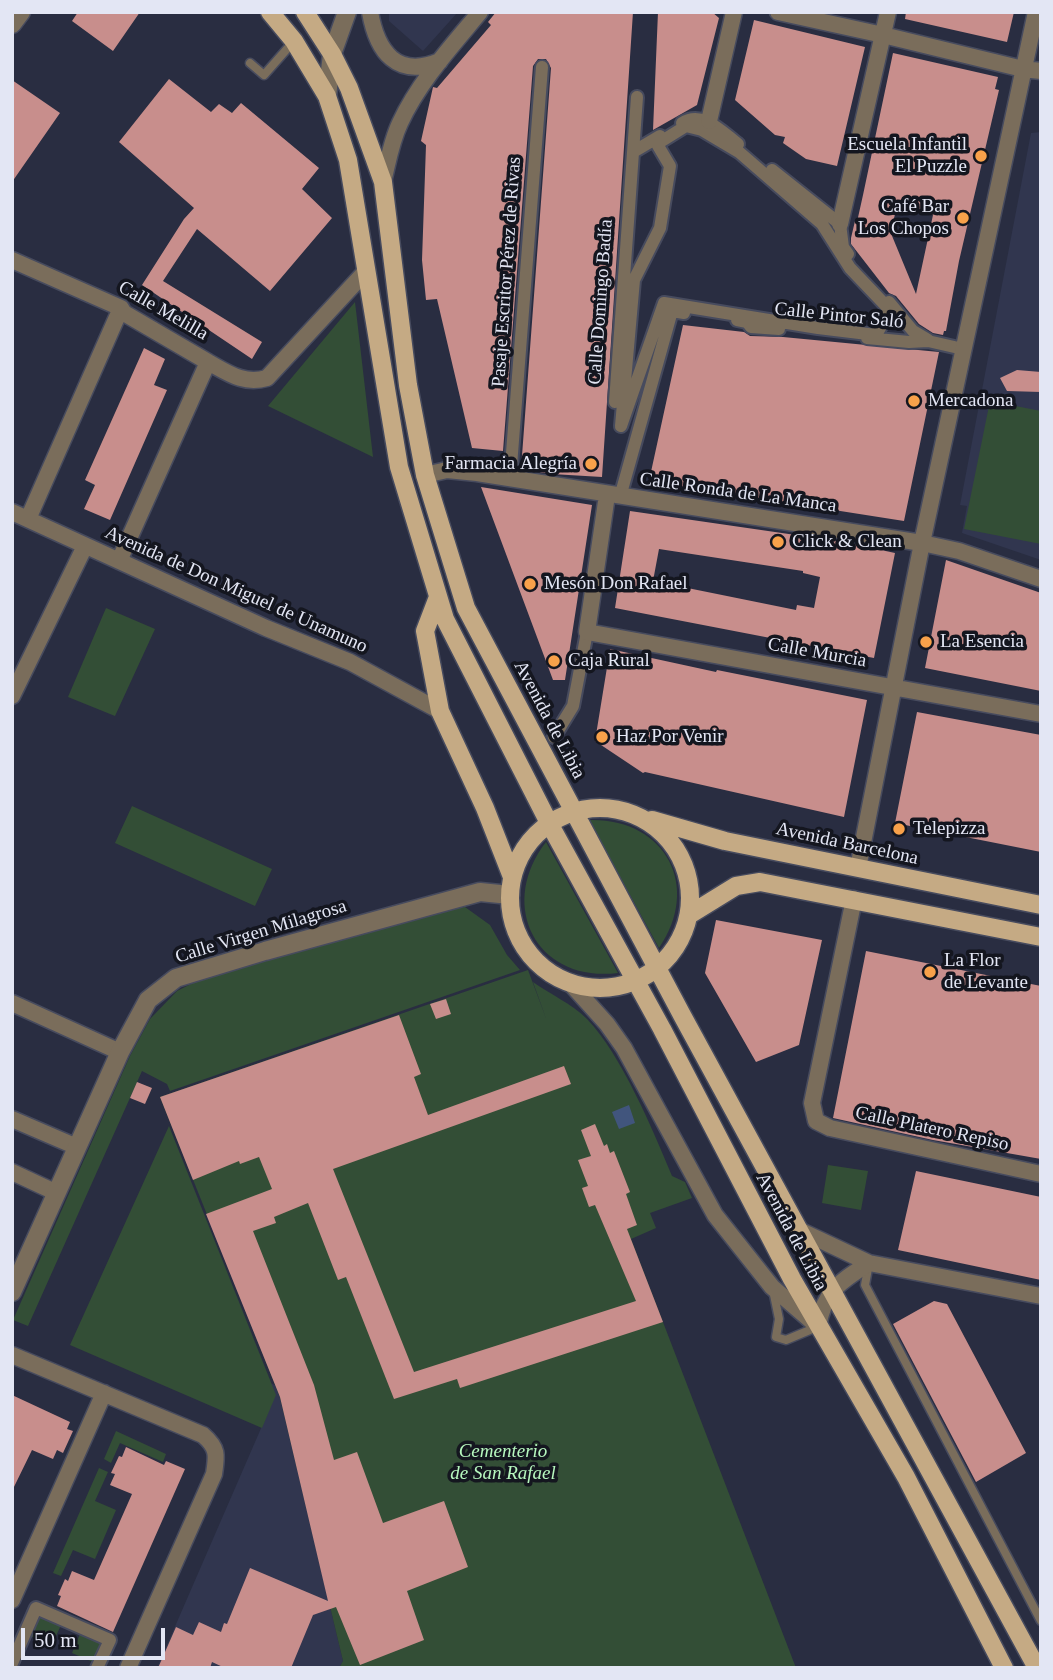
<!DOCTYPE html>
<html>
<head>
<meta charset="utf-8">
<style>
  body { margin:0 }
  #map { position:relative; width:1053px; height:1680px; overflow:hidden; background:#292d41; font-family:Georgia,serif }
  canvas { display:block }
  .frame { position:absolute; inset:0; border:14px solid #e3e6f4; pointer-events:none }
  .scale { position:absolute; left:21px; top:1628px; width:144px; height:32px; box-sizing:border-box; border:4px solid #e3e6f4; border-top:0; padding-left:9px; font-size:21px; line-height:24px; white-space:nowrap; color:#e3e6f4; -webkit-text-stroke:5px #14161f; paint-order:stroke }
</style>
</head>
<body>
<div id="map">
<canvas width="1053" height="1680"></canvas>
<div class="frame"></div>
<div class="scale">50 m</div>
</div>
<script>
const ctx = document.querySelector('canvas').getContext('2d');
ctx.lineJoin = 'round';
function paint(path, color) {
  ctx.fillStyle = color;
  ctx.fill(path, 'evenodd');
}
function strokePath(path, color, width, dash) {
  ctx.strokeStyle = color;
  ctx.lineWidth = width;
  ctx.lineCap = dash ? 'butt' : 'round';
  ctx.setLineDash(dash || []);
  ctx.stroke(path);
}
function write(font, color, halo, rows, align = 'center') {
  ctx.font = font + ' Georgia,serif';
  ctx.lineWidth = 7;
  ctx.setLineDash([]);
  ctx.textBaseline = 'middle';
  ctx.strokeStyle = halo;
  ctx.fillStyle = color;
  for (const [text, x, y, turn = 0] of rows) {
    ctx.save();
    ctx.translate(x, y);
    ctx.rotate((+turn || 0) * Math.PI / 180);
    ctx.textAlign = isNaN(turn) ? turn : align;
    if (halo) ctx.strokeText(text, 0, 0);
    ctx.fillText(text, 0, 0);
    ctx.restore();
  }
}
paint(new Path2D(`
  M389 12H458L423 51 389 21Z
  M1041 132V560L962 533 967 506 960 505 1031 133Z
  M260 1379 275 1385 280 1397 343 1661 339 1668H157L272 1403Z`), '#31364f');
paint(new Path2D(`
  M355 302 373 457 268 406Z
  M990 401 1041 411V544L964 529Z
  M106 608 155 629 115 716 68 697Z
  M132 806 272 869 255 906 115 843Z
  M589 820C665 818 702 886 659 948Z
  M546 842 618 973C536 983 497 905 546 842Z
  M465 907 490 925 507 955 520 970 170 1091 167 1084 142 1071 28 1326 13 1320 130 1056 150 1019 177 991 213 973 431 912Z
  M528 970 547 1021 533 982C550 994 572 1004 587 1019 621 1054 653 1130 672 1176L685 1182 692 1198 650 1213 656 1228 631 1239 796 1668H339L343 1661 280 1397 160 1097Z
  M169 1126 276 1395 262 1428 70 1345Z
  M828 1165 868 1171 861 1210 822 1203Z
  M116 1431 166 1454 163 1462 120 1443 111 1463 104 1459Z
  M99 1468 108 1472 95 1501 116 1510 95 1559 73 1550 61 1576 53 1573Z
  M39 1615 61 1625 52 1645 30 1636Z
  M80 1634 101 1643 93 1662 72 1653Z`), '#334e36');
paint(new Path2D(`
  M629 1105 635 1123 619 1129 612 1112Z`), '#41557d');
paint(new Path2D(`
  M78 12H140L113 51 72 21Z
  M496 12H633L602 477 552 474 521 469 551 68 546 59H538L533 66 503 451 472 448 437 299 426 300 422 260 426 145 421 141 433 87 437 88 491 25 488 22Z
  M658 12H712L719 18 697 105 653 130Z
  M906 12H1014L1007 42 905 19Z
  M754 20 865 47 837 166 806 159 783 143 785 137 775 135 735 100Z
  M893 53 998 77 995 89 999 90 959 261 946 331H944L943 335 933 333 919 324 896 296 889 293 851 244V238L855 221 857 222 863 195ZM898 205 933 215 916 294 890 231Z
  M169 79 211 112 219 104 232 113 241 103 319 168 302 189 332 218 270 291 197 229 163 281 262 342 252 359 142 285 184 219 194 208 119 142Z
  M12 80 60 113 12 182Z
  M683 325 744 332 750 336 783 337 939 352 904 521 649 481Z
  M144 348 165 359 154 385 167 390 110 520 84 509 95 485 85 480Z
  M1017 370 1041 372V392L1007 391 1000 378Z
  M481 487 592 505 565 680H553Z
  M630 511 844 542 895 553 874 658 615 608ZM659 549 803 571V573L820 577 814 608 797 605 796 610 653 581Z
  M946 560 1041 593V691L925 668Z
  M610 649 716 672 717 670 867 700 844 817 645 772 643 773 595 741Z
  M917 712 1041 735V852L895 823Z
  M716 920 822 940 799 1045 756 1062 705 973Z
  M866 951 1041 986V1159L933 1140 833 1118Z
  M446 999 451 1014 436 1019 430 1004Z
  M399 1015 421 1074 414 1077 428 1115 564 1066 571 1084 333 1169 414 1372 636 1301 595 1205 589 1207 582 1188 588 1186 578 1160 591 1156 581 1130 595 1124 604 1146 607 1144 610 1153 614 1151 630 1192 626 1194 637 1225 627 1229 663 1322 460 1388 457 1379 394 1399 346 1277 338 1280 308 1203 274 1217 276 1223 253 1231 314 1385 334 1460 357 1452 383 1523 444 1501 468 1567 407 1591 424 1640 360 1665 336 1607 313 1615 291 1668H225L212 1662 210 1668H158L176 1627 193 1635 199 1622 221 1632 224 1623 227 1624 250 1568 328 1601 280 1397 206 1214 272 1189 259 1157 240 1164 239 1161 193 1180 160 1097Z
  M137 1082 152 1088 145 1104 130 1098Z
  M916 1171 1041 1197V1280L898 1250Z
  M934 1301 947 1304 1026 1453 976 1482 893 1324Z
  M12 1395 70 1422 67 1429 73 1431 63 1453 57 1450 53 1459 32 1450 12 1491Z
  M126 1447 164 1465 166 1461 185 1469 113 1632 57 1606 61 1596 58 1595 65 1579 68 1581 72 1571 94 1580 132 1494 110 1485 115 1474 111 1473 119 1456 122 1457Z`), '#c88e8c');
const service = new Path2D(`
  M250 63 264 75 294 41
  M869 1263 865 1285 1041 1621
  M773 1290 779 1319 776 1337 786 1340 817 1327`);
const pedestrian = new Path2D(`
  M682 123C703 110 722 132 738 144
  M686 126 702 130 739 152 822 224 850 268 890 310 876 335 818 328 664 303 621 426 634 280 660 228 670 166 657 144Z
  M633 152 660 136
  M772 170 840 224 843 247 848 254
  M889 302 913 331 928 340
  M737 320 747 322 751 327 779 329
  M867 338 909 342 928 341 963 349
  M615 402 637 97
  M510 479 542 67
  M620 497 672 311 684 313
  M554 737 573 706 587 632
  M12 1663 36 1608 110 1640 97 1668`);
const minor = new Path2D(`
  M370 12C377 52 397 79 440 61
  M778 12 883 35 1023 69 1041 71
  M709 121 734 12
  M383 182C388 162 391 142 400 123 419 82 451 47 480 12
  M840 224 888 12
  M12 260 121 308 124 313 208 362 119 561
  M208 362C228 373 244 385 267 378L367 270
  M425 475 447 470 477 473 922 543 959 551 1041 579
  M607 495 587 632 1041 714
  M12 512 266 628 350 662 440 711
  M28 519 121 308
  M12 696 85 546
  M858 868 922 543 1036 12
  M854 899 812 1103 816 1121 830 1128 1041 1174
  M570 983 607 1024 624 1048 715 1215 772 1287 816 1325
  M12 1003 120 1052
  M12 1119 77 1147
  M12 1172 57 1193
  M801 1231 869 1263 1041 1296
  M818 1326C825 1290 840 1282 869 1263
  M12 1355 203 1435C218 1448 217 1455 214 1474L128 1668
  M12 1600 104 1393`);
const tertiary = new Path2D(`
  M12 24 21 12
  M327 96 332 54 347 12
  M12 1292 120 1052 148 1000 176 978 265 951 480 892 510 895`);
const primary = new Path2D(`
  M270 12 294 41 327 96 348 160 399 467 445 619 549 823 662 1029 792 1279 906 1477 1004 1668
  M305 12 332 54 349 88 383 182 408 385 425 475 466 608 683 1017 1037 1668
  M438 597 425 631 440 711 485 808 512 877
  M510 898a90 90 0 1 1 180 0a90 90 0 1 1-180 0Z
  M652 820 725 841 1041 905
  M689 915 736 886 760 882 1041 937`);
strokePath(service, '#474b5e', 11);
strokePath(pedestrian, '#474b5e', 16);
strokePath(minor, '#474b5e', 19);
strokePath(tertiary, '#474b5e', 21);
strokePath(primary, '#474b5e', 21);
strokePath(service, '#7a6d5b', 8);
strokePath(pedestrian, '#7a6d5b', 12);
strokePath(minor, '#7a6d5b', 16);
strokePath(tertiary, '#7a6d5b', 18);
strokePath(primary, '#c5aa84', 18);
for (const [x, y, r, color] of [
  [981,156,7,"#f8a14a"],
  [963,218,7,"#f8a14a"],
  [914,401,7,"#f8a14a"],
  [591,464,7,"#f8a14a"],
  [778,542,7,"#f8a14a"],
  [530,584,7,"#f8a14a"],
  [926,642,7,"#f8a14a"],
  [554,661,7,"#f8a14a"],
  [602,737,7,"#f8a14a"],
  [899,829,7,"#f8a14a"],
  [930,972,7,"#f8a14a"]
]) {
  const dot = new Path2D();
  dot.arc(x, y, r, 0, 2 * Math.PI);
  ctx.fillStyle = color;
  ctx.fill(dot);
  strokePath(dot, '#14161f', 2.5);
}
write('19px', '#e3e6f4', '#14161f', [
  ["Escuela Infantil",967,145,"right"],
  ["El Puzzle",967,167,"right"],
  ["Café Bar",949,207,"right"],
  ["Los Chopos",949,229,"right"],
  ["Mercadona",928,401],
  ["Farmacia Alegría",577,464,"right"],
  ["Click & Clean",792,542],
  ["Mesón Don Rafael",544,584],
  ["La Esencia",940,642],
  ["Caja Rural",568,661],
  ["Haz Por Venir",616,737],
  ["Telepizza",913,829],
  ["La Flor",944,961],
  ["de Levante",944,983]
], 'left');
write('19px', '#e3e6f4', '#14161f', [
  ["Pasaje Escritor Pérez de Rivas",507,272,-86],
  ["Calle Domingo Badía",601,302,-86],
  ["Calle Melilla",163,311,30],
  ["Calle Pintor Saló",839,316,6],
  ["Calle Ronda de La Manca",738,493,8],
  ["Avenida de Don Miguel de Unamuno",236,590,24],
  ["Calle Murcia",817,653,10],
  ["Avenida de Libia",549,720,62],
  ["Avenida Barcelona",847,844,12],
  ["Calle Virgen Milagrosa",261,932,-17],
  ["Calle Platero Repiso",932,1129,12],
  ["Avenida de Libia",791,1232,62]
]);
write('italic 19px', '#b6f7be', '#14161f', [
  ["Cementerio",503,1452],
  ["de San Rafael",503,1474]
]);
</script>
</body>
</html>
